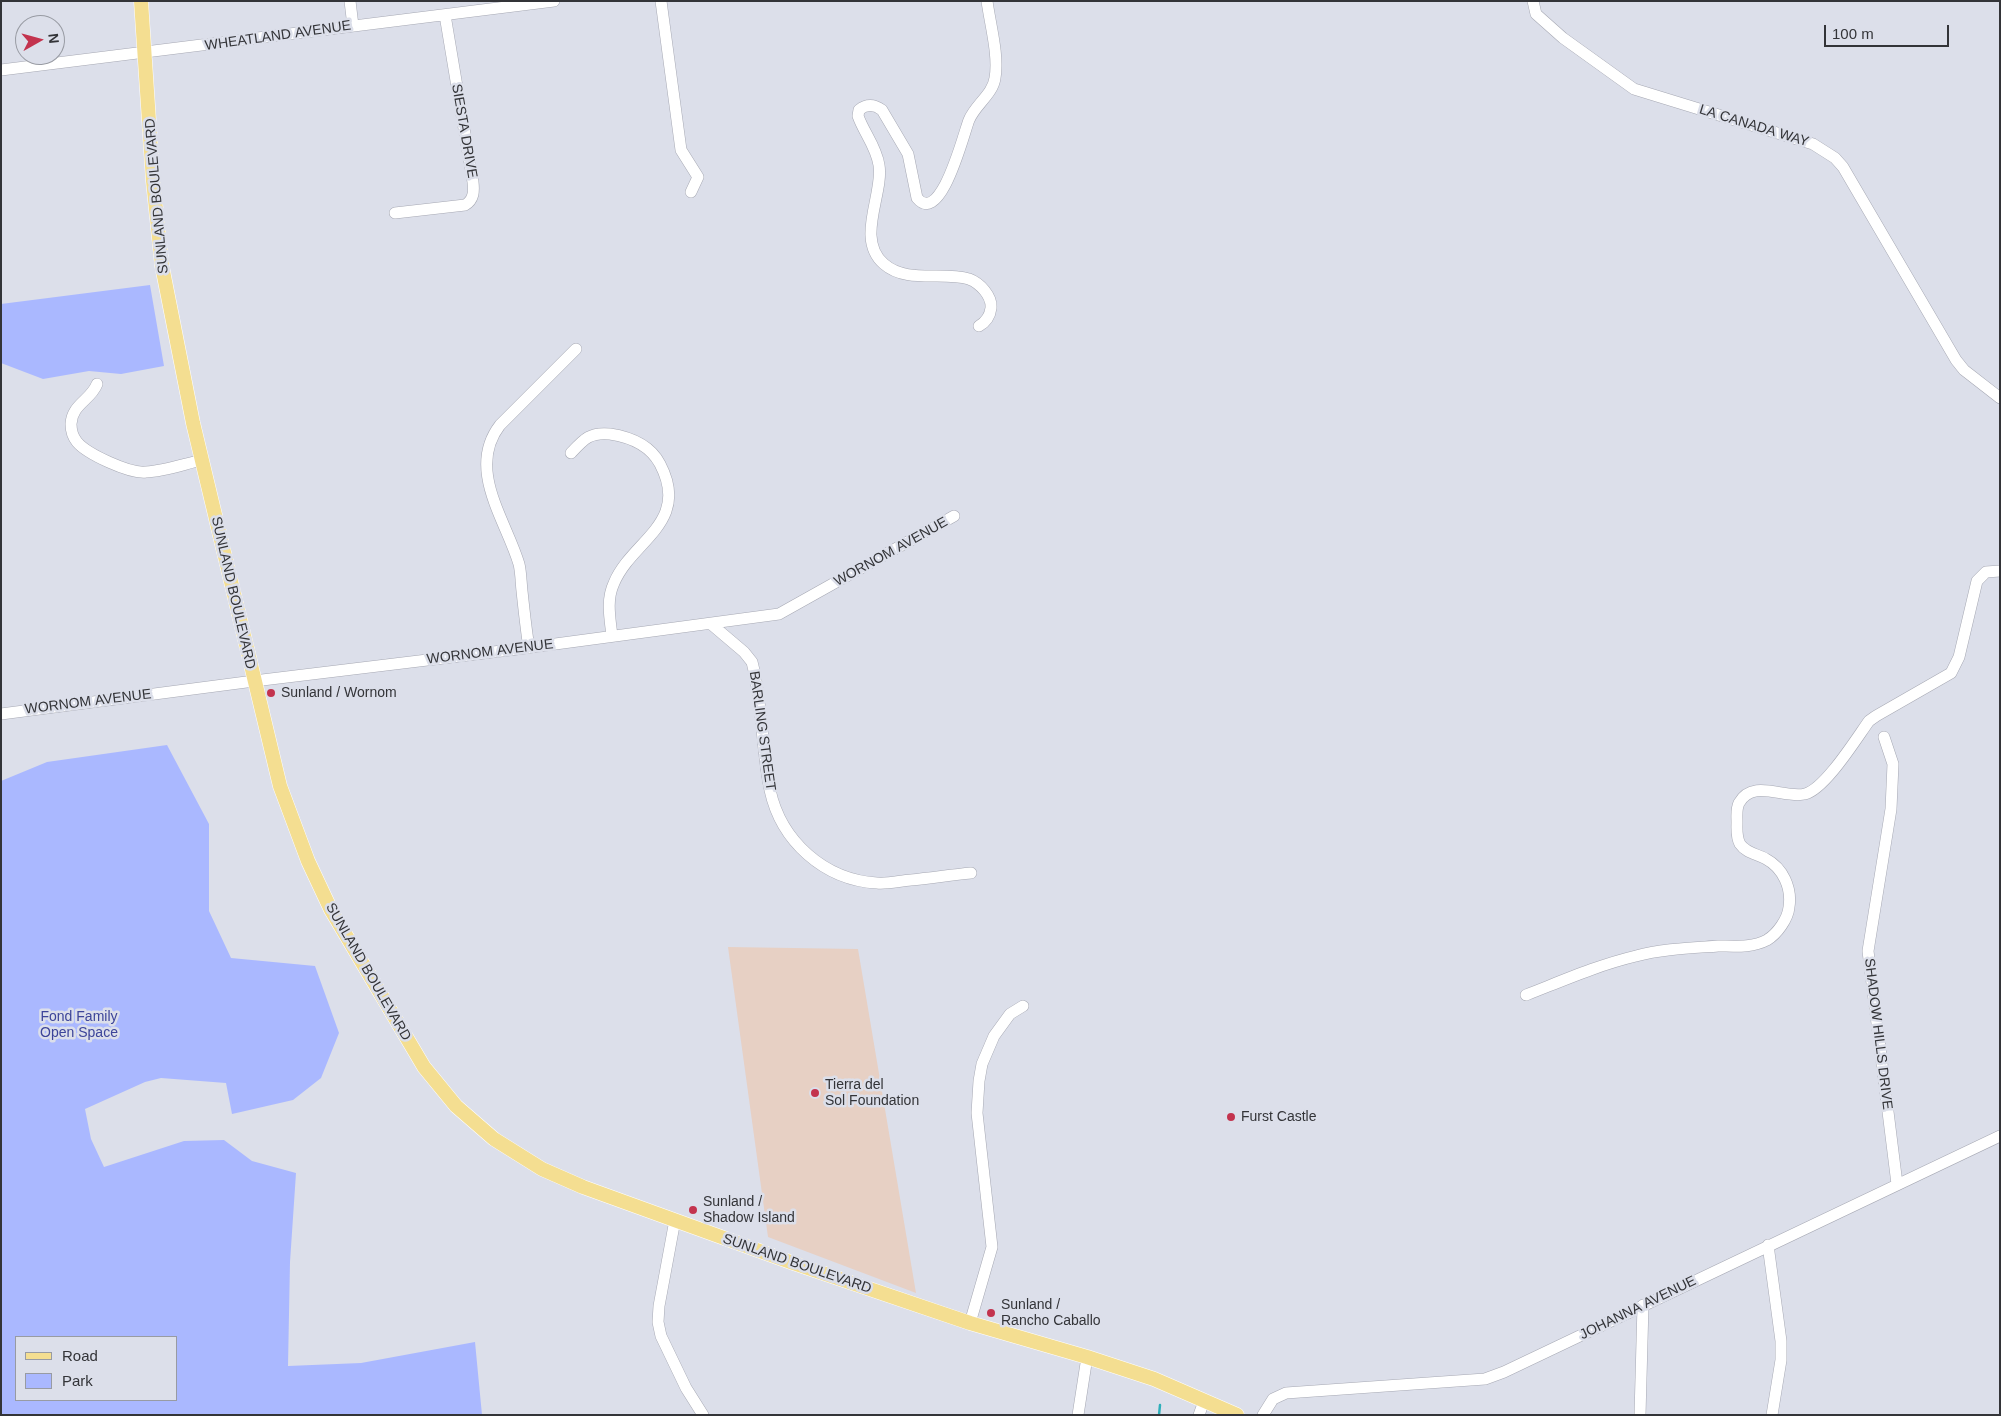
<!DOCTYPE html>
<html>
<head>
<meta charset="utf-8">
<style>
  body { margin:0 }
  #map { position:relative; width:2001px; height:1416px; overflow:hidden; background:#dcdfea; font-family:Arial,sans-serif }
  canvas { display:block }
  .frame { position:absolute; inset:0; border:2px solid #333438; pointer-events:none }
  .legend { position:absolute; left:15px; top:1336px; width:162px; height:65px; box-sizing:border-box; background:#dcdfea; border:1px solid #989ba3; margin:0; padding:6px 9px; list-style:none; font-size:15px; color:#333438 }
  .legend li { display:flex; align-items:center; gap:10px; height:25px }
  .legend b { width:25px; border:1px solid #989ba3 }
  .north { position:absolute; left:15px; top:15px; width:50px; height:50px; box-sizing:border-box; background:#dcdfea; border:1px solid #989ba3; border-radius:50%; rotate:83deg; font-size:14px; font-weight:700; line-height:20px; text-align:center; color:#333438 }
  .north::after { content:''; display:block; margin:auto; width:18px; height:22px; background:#c3334e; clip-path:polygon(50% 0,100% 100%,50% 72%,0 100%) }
  .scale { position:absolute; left:1824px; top:25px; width:125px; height:22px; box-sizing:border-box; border:2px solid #333438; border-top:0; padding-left:6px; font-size:15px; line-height:18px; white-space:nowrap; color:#333438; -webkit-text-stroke:4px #dcdfea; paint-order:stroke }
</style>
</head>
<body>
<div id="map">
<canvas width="2001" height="1416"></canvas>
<div class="frame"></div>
<ul class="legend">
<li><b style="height:6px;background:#f4de91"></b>Road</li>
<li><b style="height:14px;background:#aab8ff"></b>Park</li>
</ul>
<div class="north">N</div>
<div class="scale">100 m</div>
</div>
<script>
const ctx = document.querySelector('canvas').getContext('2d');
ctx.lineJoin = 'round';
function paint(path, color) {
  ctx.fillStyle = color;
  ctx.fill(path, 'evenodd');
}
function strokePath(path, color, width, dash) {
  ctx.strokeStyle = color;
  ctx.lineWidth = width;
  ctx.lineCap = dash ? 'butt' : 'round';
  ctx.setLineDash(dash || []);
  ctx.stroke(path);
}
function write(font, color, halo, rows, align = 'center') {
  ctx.font = font + ' Arial,sans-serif';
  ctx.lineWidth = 5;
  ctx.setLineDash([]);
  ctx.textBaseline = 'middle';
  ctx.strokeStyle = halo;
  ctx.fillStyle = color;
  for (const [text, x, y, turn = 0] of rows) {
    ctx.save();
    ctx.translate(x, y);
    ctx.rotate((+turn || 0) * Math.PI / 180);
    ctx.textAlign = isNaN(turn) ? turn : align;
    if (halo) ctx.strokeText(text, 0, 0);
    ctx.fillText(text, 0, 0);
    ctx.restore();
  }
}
paint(new Path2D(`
  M728 947 858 949 916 1293 768 1237Z`), '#e7d0c4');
paint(new Path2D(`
  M150 285 164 366 121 374 89 371 43 379 1 363V304Z
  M167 745 209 824V911L231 958 315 966 339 1033 321 1078 293 1100 232 1114 226 1083 161 1078 145 1082 85 1109 91 1139 104 1167 184 1141 224 1140 252 1161 296 1173 290 1262 288 1366 361 1363 475 1342 482 1415H1V781L47 762ZM16 1337H176V1400H16Z`), '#aab8ff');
strokePath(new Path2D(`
  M1159 1415 1160 1405`), '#2eafba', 2.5);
const minor = new Path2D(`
  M350 1 353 26
  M661 1 681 150 698 177 691 192
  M1533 1 1536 14 1563 38 1634 89 1813 144 1835 158 1843 167 1956 360 1964 370 2000 398
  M1 70 554 1
  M395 213 465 205C474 200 474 191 473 182L445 15
  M979 326C986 322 990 316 991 308 992 296 980 283 969 279 942 271 907 284 884 264 855 239 884 194 879 165 876 146 864 133 858 116L859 110C866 104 874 104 882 110L908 154 917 198C941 227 964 132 969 120 975 105 993 94 995 78 999 55 990 24 987 1
  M97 384C91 400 72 404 71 424 71 430 73 437 77 442 87 454 130 474 146 472 165 471 184 464 202 460
  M571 453C584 439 590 432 610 434 630 437 650 445 660 464 691 523 632 540 614 583 606 600 610 618 612 636
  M711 624 744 652 752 662C763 704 761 748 770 790 781 841 824 880 877 883 888 884 899 881 911 880 931 878 951 875 971 873
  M529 648C526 629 524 610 522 591 521 582 521 572 519 564 506 520 466 469 500 425L576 349
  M1 714 254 681 518 649 779 614 954 516
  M1884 737 1893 764 1891 809 1868 951 1897 1184
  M1526 995C1562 981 1598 965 1636 956 1662 949 1691 948 1718 946 1734 946 1752 948 1767 940 1777 934 1788 919 1789 907 1792 888 1783 868 1766 859 1757 854 1746 853 1740 844 1736 837 1737 829 1737 822 1737 816 1736 809 1739 803 1753 778 1784 799 1805 794 1825 789 1856 739 1869 721L1876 716 1951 673 1959 657 1977 581 1986 572 2000 571
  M675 1220 659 1306 658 1322 661 1336 686 1388 703 1415
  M1768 1245 1781 1341V1360L1772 1415
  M970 1323 992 1247 977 1113 979 1081 982 1064 994 1036 1010 1014 1023 1006
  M1078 1415 1087 1357
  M1199 1415 1204 1401
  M1263 1415 1273 1399 1286 1393 1485 1379 1504 1372 2000 1136
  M1640 1415 1643 1305`);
const major = new Path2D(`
  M141 1 153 181 162 266 193 423 280 786 308 861 331 910 424 1067 456 1106 494 1139 542 1169 583 1187 793 1263 970 1323 1087 1357 1154 1379 1237 1415`);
strokePath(minor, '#a6a8b3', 12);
strokePath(major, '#fff', 15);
strokePath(minor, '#fff', 11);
strokePath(major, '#f4de91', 14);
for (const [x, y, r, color] of [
  [271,693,5,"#c3334e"],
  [815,1093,5,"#c3334e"],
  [1231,1117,5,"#c3334e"],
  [693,1210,5,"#c3334e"],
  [991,1313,5,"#c3334e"]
]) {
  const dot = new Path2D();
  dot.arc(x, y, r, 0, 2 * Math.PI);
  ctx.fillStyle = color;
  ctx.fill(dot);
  strokePath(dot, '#dcdfea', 2);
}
write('14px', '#333438', '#dcdfea', [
  ["WHEATLAND AVENUE",278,36,-8],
  ["LA CANADA WAY",1754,126,17],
  ["SIESTA DRIVE",464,131,80],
  ["SUNLAND BOULEVARD",157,196,-95],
  ["WORNOM AVENUE",891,552,-29],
  ["SUNLAND BOULEVARD",233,593,77],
  ["WORNOM AVENUE",490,652,-7],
  ["WORNOM AVENUE",88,702,-7],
  ["BARLING STREET",762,731,82],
  ["SUNLAND BOULEVARD",368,972,60],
  ["SHADOW HILLS DRIVE",1878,1034,83],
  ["SUNLAND BOULEVARD",797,1264,19],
  ["JOHANNA AVENUE",1638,1308,-26]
]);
write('14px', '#333438', '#dcdfea', [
  ["Sunland / Wornom",281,693],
  ["Tierra del",825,1085],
  ["Sol Foundation",825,1101],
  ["Furst Castle",1241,1117],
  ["Sunland /",703,1202],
  ["Shadow Island",703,1218],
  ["Sunland /",1001,1305],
  ["Rancho Caballo",1001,1321]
], 'left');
write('14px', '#3d459a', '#dcdfea', [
  ["Fond Family",79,1017],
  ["Open Space",79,1033]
]);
</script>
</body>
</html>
